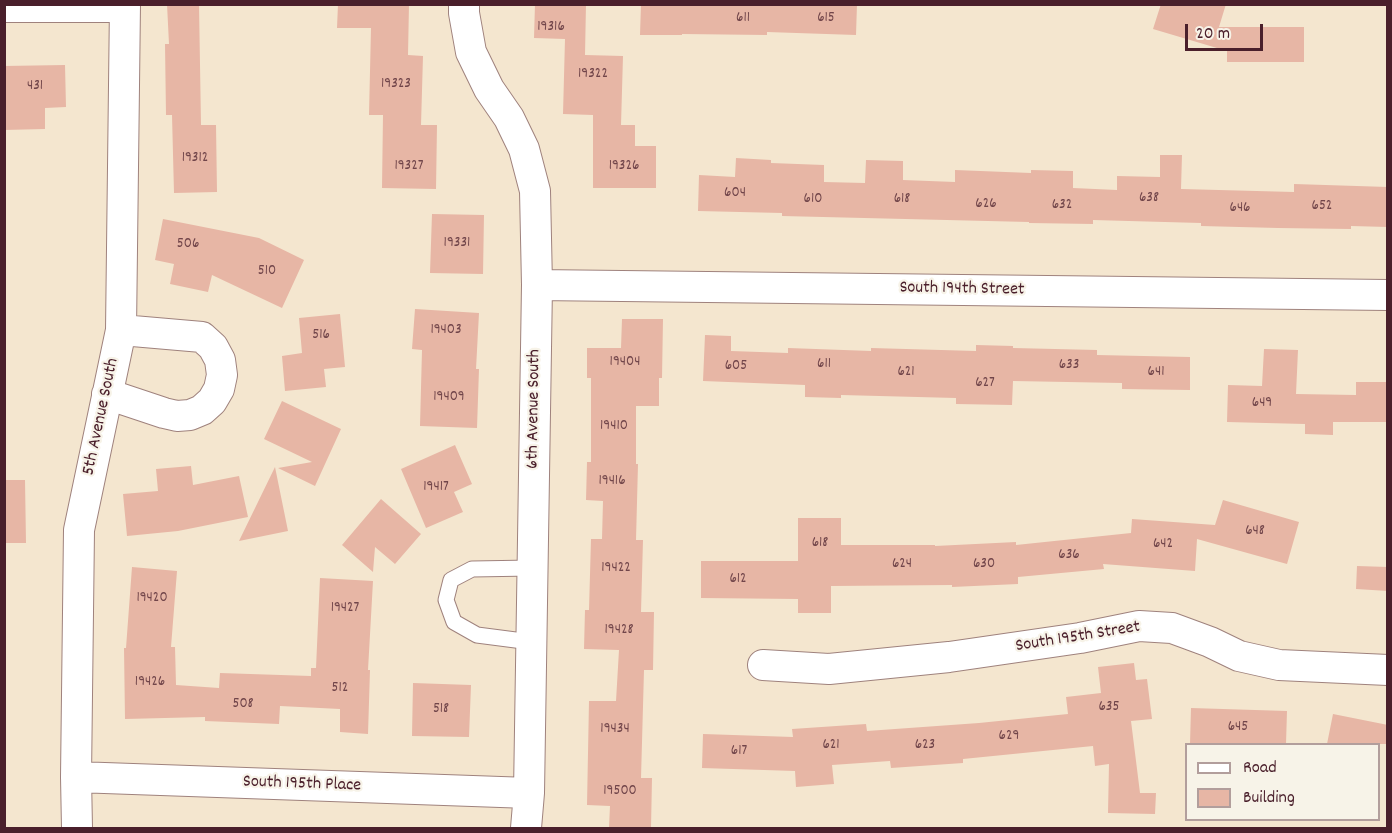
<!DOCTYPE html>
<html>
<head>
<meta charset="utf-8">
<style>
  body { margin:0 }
  #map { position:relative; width:1392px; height:833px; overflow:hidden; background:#f4e6cf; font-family:Dekko,sans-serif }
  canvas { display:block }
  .frame { position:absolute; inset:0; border:6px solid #4a1f2b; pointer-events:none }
  .legend { position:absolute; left:1185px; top:743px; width:195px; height:78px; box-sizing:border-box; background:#f7f3e8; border:2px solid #b29e9c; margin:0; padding:8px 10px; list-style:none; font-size:18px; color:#4a1f2b }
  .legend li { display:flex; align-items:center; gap:12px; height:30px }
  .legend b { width:30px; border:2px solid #b29e9c }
  .scale { position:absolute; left:1185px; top:24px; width:78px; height:27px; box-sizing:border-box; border:3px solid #4a1f2b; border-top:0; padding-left:8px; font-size:18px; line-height:21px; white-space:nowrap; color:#4a1f2b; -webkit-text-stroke:4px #f7f3e8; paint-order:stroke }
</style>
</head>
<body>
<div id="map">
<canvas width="1392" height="833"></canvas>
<div class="frame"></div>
<ul class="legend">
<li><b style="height:8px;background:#fff"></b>Road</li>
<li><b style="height:16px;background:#e7b6a5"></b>Building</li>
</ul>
<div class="scale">20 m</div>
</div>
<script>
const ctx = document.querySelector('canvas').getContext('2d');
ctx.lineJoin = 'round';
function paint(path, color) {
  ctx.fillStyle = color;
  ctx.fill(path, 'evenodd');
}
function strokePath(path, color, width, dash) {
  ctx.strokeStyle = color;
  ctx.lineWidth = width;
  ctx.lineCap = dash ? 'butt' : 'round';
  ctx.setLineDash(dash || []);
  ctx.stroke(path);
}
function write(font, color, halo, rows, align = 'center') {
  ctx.font = font + ' Dekko,sans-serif';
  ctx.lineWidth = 4.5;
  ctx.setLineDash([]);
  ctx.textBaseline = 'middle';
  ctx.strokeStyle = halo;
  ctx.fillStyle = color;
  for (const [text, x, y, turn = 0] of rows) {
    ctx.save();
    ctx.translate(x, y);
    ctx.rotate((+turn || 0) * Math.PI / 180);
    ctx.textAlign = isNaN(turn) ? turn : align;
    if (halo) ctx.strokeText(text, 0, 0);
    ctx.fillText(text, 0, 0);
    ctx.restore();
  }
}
paint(new Path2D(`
  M167 4H199L201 125H216L217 192 174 193 172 115H166L165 44H169Z
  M338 4H409L408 55 423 56 421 125H437L436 189 382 188 383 115H369L371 28H337Z
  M535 4H586L585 55 623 56 621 125H635V146H656V188H593V115L563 114 565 39 534 38Z
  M641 4H857L856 35 767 32V35L682 34V35H640Z
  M1161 4H1226L1219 27H1304V62H1227V51L1153 29Z
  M65 65 66 107 45 108V129L4 130V66Z
  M1160 155H1182L1181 189 1294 192V184L1388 187V227L1351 226V229L1278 228 1201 226V223L1093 220V224L1029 223V222L782 216V213L698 211 699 175 735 177 736 158 771 160V163L824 165V182L865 183 866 160 903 161V180L955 182V170L1031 173V170L1073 171V188L1117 190V176L1160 177Z
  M432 214 484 215 483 274 430 273Z
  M163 219 259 238 304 260 282 308 212 275 208 292 170 284 174 264 155 260Z
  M415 309 479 313 476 369H479L477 428 420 426 422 350 412 349Z
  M340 314 345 367 324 369 326 387 285 391 282 356 302 353 299 318Z
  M622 319H663L662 378H659V406H636V464H638L636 540H643L641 612H654L653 670H644L641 778H652L651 828H609L610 806 587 805 589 701H616L619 650 584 649 585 610H589L591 539H602L603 501 586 500 587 462H591V378H587V348H621Z
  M705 335 731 336V351L788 353V348L871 351V348L976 351V345L1013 346V348L1097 350V355L1190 357V390L1122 389V383L1013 381 1012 405 956 404V398L841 395V398L805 397V385L703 381Z
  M1264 349 1298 350 1296 394 1356 395V382H1388V422H1333V435L1305 434V424L1227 422 1228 385 1262 386Z
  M282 401 341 429 315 486 278 468 312 462 264 439Z
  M455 445 472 484 454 492 463 512 426 528 401 469Z
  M191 466 193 485 239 476 248 517 178 531 127 536 123 494 158 491 156 469Z
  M275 467 288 531 239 541Z
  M4 480H25L26 543H4Z
  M381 499 421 534 395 564 375 547 373 572 342 545Z
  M1223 500 1299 522 1287 564 1197 539 1195 571 1103 564 1104 569 1018 577V584L952 587V585L831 586V613H798V599L701 598V561H798V518H841V545H935V546L1016 542V545L1131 533 1132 519 1215 525Z
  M1357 566 1388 567V591L1356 589Z
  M132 567 177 571 171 647H175L176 685 219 688 220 673 311 676V668H316L320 578 373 581 368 670H370L368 734 340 732V709L280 706 279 724 205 721V717L125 719 124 648H126Z
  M1134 663 1136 680 1147 679 1152 719 1131 721 1140 793H1156L1155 814 1108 813 1109 764 1095 766 1093 746 963 759V763L891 768 890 761 832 765 834 784 796 787 795 771 702 768 703 734 793 737 792 729 866 724 867 731 979 723 1068 714 1066 697 1101 693 1098 667Z
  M413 683 471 685 469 737 412 736Z
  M1191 708 1287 711 1286 744H1190Z
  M1333 714 1388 725V744H1327Z`), '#e7b6a5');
const lane = new Path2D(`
  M531 642 477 635 454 622 446 600 451 580 472 569 532 568`);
const street = new Path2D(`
  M464 4V13L471 52 489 89 509 118 524 149 535 191 537 285 529 793 526 828
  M4 7H125
  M537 285 1388 295
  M107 394 164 413 177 416 190 415 202 410 212 401 219 389 222 375 220 360 213 347 202 337 121 330
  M763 665 829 669 949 657 1080 638 1139 626 1172 628 1210 642 1239 656 1279 665 1388 670
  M76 777 529 793
  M77 828 76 777 79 530 121 330 125 4`);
strokePath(lane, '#9f827d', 17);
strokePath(street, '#9f827d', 32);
strokePath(lane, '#fff', 15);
strokePath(street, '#fff', 30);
write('15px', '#71454a', null, [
  ["611",743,19],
  ["615",826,19],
  ["19316",551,28],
  ["19322",593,75],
  ["19323",396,85],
  ["431",35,87],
  ["19312",195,159],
  ["19327",409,167],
  ["19326",624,167],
  ["604",735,194],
  ["638",1149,199],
  ["610",813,200],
  ["618",902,200],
  ["626",986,205],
  ["632",1062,206],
  ["652",1322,207],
  ["646",1240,209],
  ["19331",457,244],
  ["506",188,245],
  ["510",267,272],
  ["19403",446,331],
  ["516",321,336],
  ["19404",625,363],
  ["611",824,365],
  ["633",1069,366],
  ["605",736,367],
  ["621",906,373],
  ["641",1156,373],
  ["627",985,384],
  ["19409",449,398],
  ["649",1262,404],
  ["19410",614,427],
  ["19416",612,482],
  ["19417",436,488],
  ["648",1255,532],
  ["618",820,544],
  ["642",1163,545],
  ["636",1069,556],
  ["624",902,565],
  ["630",984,565],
  ["19422",616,569],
  ["612",738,580],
  ["19420",152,599],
  ["19427",345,609],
  ["19428",619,631],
  ["19426",150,683],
  ["512",340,689],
  ["508",243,705],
  ["635",1109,708],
  ["518",441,710],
  ["645",1238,728],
  ["19434",615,730],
  ["629",1009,737],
  ["621",831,746],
  ["623",925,746],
  ["617",739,752],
  ["19500",620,792]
]);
write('18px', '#4a1f2b', '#f7f3e8', [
  ["South 194th Street",962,290,1],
  ["6th Avenue South",535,409,-89],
  ["5th Avenue South",102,417,-78],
  ["South 195th Street",1078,638,-9],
  ["South 195th Place",302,785,2]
]);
</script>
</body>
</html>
